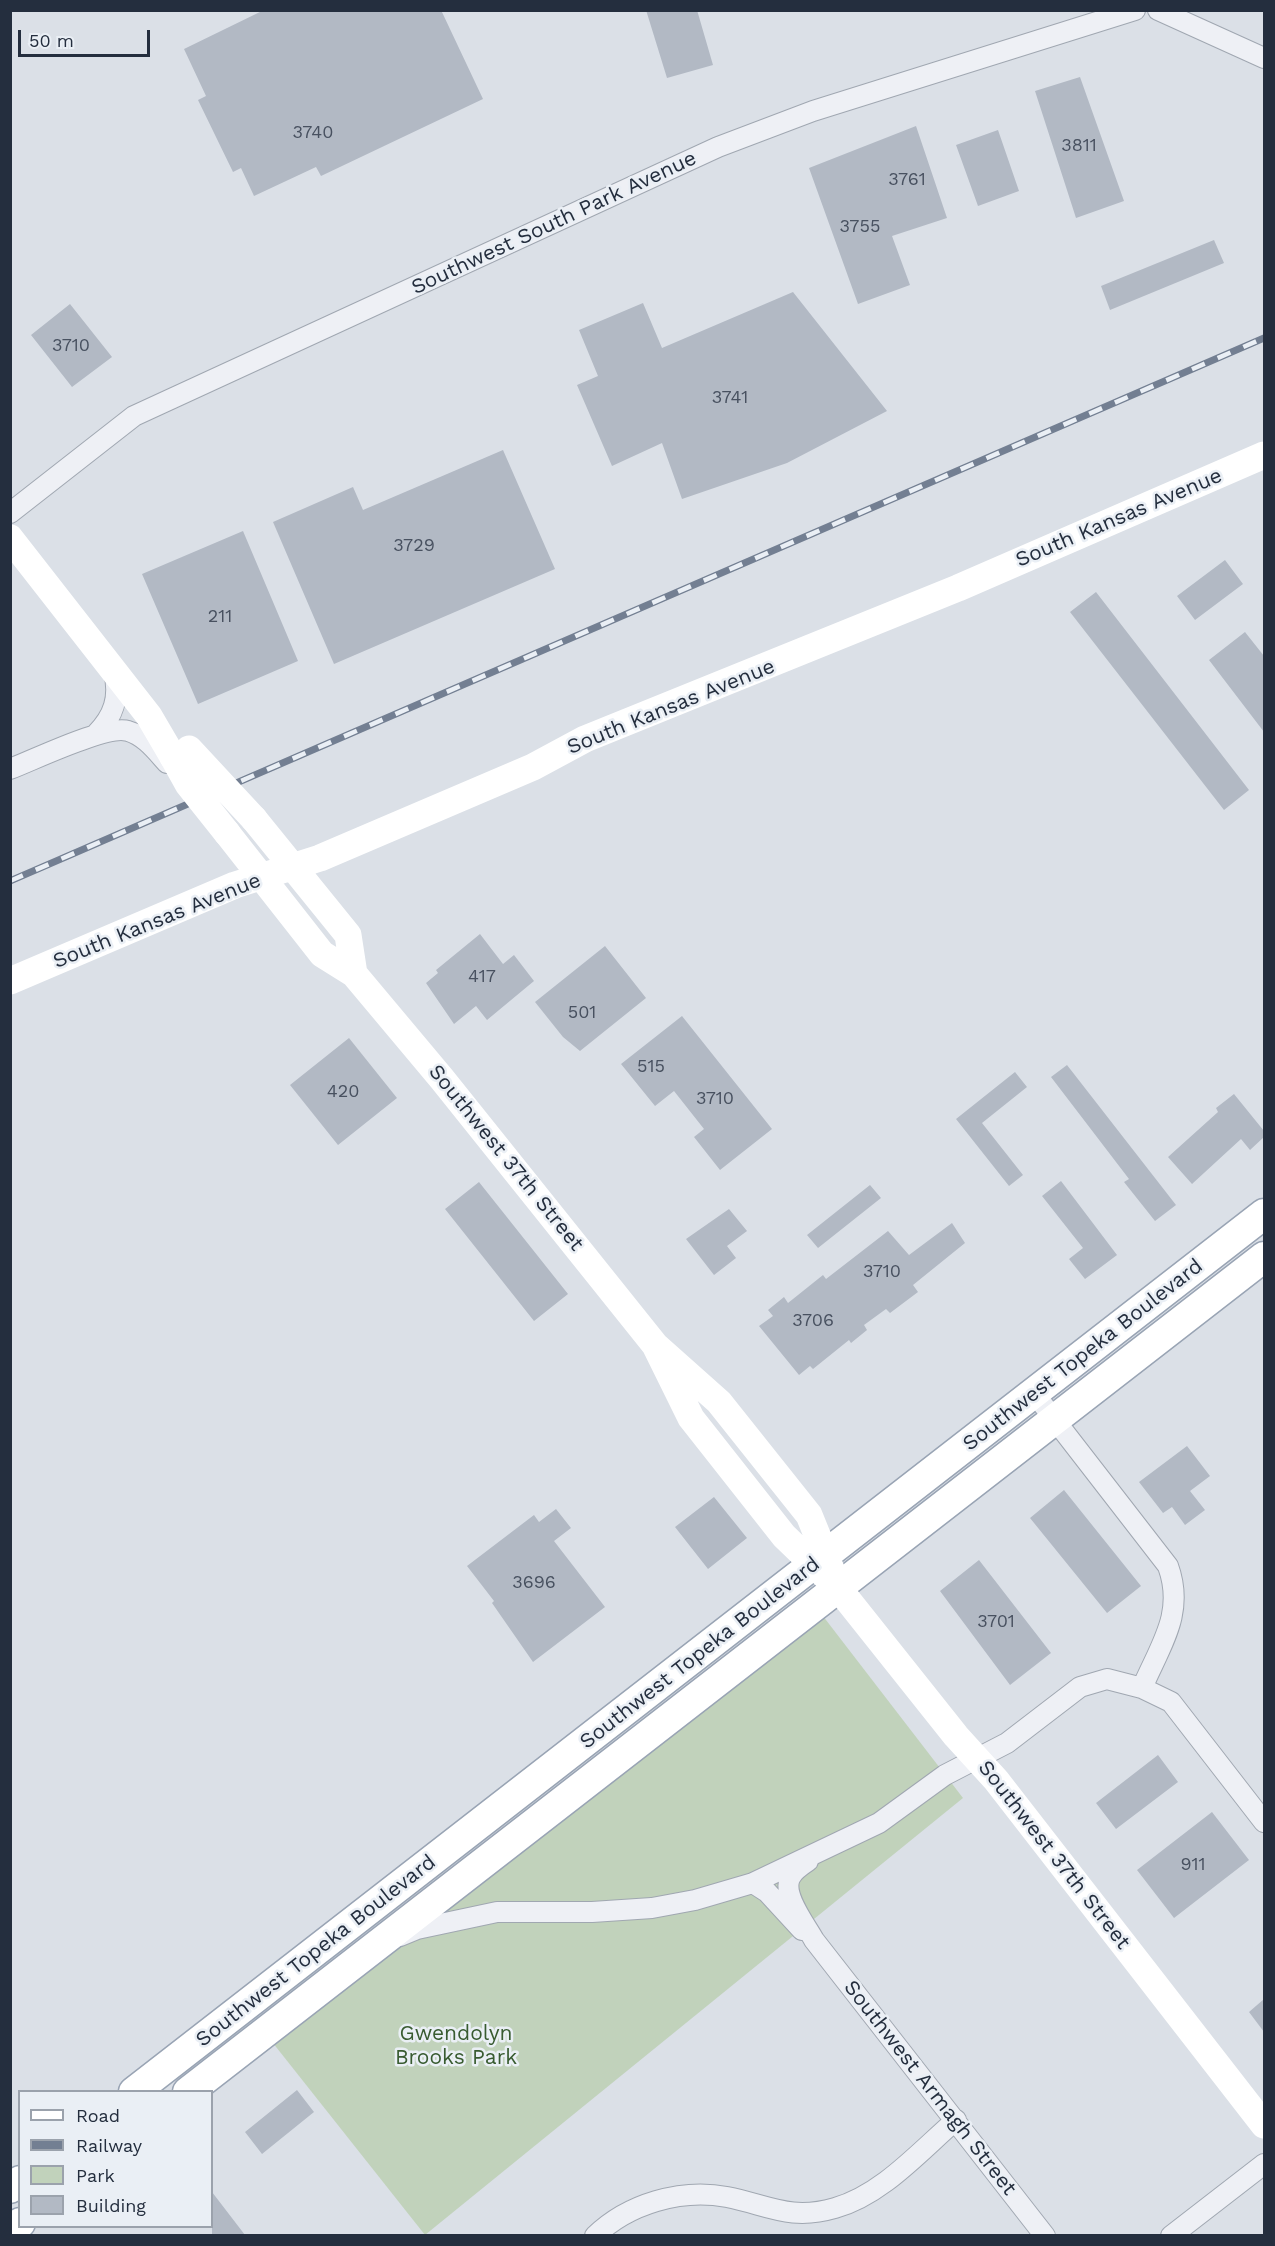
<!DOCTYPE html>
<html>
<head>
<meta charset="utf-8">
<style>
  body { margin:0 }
  #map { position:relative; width:1275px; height:2246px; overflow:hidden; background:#dbe0e7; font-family:"Work Sans",sans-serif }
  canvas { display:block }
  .frame { position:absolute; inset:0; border:12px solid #242e3e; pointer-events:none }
  .legend { position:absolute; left:18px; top:2090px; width:195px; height:138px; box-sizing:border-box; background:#eaeff5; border:2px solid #9ba2ac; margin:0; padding:8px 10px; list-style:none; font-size:18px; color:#242e3e }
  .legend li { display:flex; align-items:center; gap:12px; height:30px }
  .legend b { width:30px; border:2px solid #9ba2ac }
  .scale { position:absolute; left:18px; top:30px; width:132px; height:27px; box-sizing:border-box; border:3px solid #242e3e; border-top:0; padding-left:8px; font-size:18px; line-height:21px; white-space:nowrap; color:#242e3e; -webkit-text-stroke:4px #eaeff5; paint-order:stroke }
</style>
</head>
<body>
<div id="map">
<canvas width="1275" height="2246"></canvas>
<div class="frame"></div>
<ul class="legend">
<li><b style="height:8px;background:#fff"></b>Road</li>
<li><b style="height:8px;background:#737f92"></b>Railway</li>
<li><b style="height:16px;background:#c1d2bb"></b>Park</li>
<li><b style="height:16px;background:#b2b9c4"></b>Building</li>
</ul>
<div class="scale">50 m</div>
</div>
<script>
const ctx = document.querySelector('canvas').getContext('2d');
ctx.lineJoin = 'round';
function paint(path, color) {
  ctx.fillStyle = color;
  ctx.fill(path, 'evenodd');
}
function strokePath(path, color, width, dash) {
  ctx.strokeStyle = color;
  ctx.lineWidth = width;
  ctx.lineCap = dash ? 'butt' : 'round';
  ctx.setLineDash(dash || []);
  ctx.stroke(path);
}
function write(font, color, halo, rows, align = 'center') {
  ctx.font = font + ' "Work Sans",sans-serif';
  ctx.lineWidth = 5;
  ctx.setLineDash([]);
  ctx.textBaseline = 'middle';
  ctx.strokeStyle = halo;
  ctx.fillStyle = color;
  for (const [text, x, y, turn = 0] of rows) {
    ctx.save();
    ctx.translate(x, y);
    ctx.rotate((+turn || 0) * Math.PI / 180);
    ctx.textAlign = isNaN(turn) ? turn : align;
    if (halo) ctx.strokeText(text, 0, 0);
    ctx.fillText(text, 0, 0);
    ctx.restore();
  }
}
paint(new Path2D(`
  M816 1607 963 1798 425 2235 265 2033Z`), '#c1d2bb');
paint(new Path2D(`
  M264 10H441L483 99 321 176 316 167 254 196 241 168 233 172 198 100 206 96 184 49Z
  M646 10H697L713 65 667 78Z
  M1080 77 1124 201 1076 218 1035 91Z
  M916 126 947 218 892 236 910 285 858 304 809 168Z
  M998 130 1019 191 978 206 956 145Z
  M1214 240 1224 263 1110 310 1101 286Z
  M793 292 887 411 787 463 682 499 662 443 612 466 577 385 598 376 579 330 643 303 662 348Z
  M70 304 112 357 72 387 31 335Z
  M503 450 555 569 334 664 273 522 353 487 363 510Z
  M243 531 298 661 198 704 142 574Z
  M1225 560 1243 584 1195 620 1177 596Z
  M1096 592 1249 790 1224 810 1070 612Z
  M1245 632 1264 656V732L1209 660Z
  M480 934 503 964 514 955 534 981 487 1020 476 1006 454 1024 426 983 438 973 436 970Z
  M605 946 646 998 580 1051 563 1037 535 1002Z
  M682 1016 772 1129 720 1170 694 1137 704 1129 674 1091 655 1106 621 1064Z
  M349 1038 397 1098 338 1145 290 1085Z
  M1067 1065 1176 1205 1155 1221 1124 1182 1129 1179 1051 1077Z
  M1015 1072 1027 1087 982 1123 1023 1175 1009 1186 956 1119Z
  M1234 1094 1264 1131V1137L1250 1150 1241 1139 1192 1184 1168 1157 1218 1112 1216 1108Z
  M1061 1181 1117 1255 1085 1279 1069 1259 1083 1248 1042 1196Z
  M479 1182 568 1294 534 1321 445 1209Z
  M870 1185 881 1198 818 1248 807 1235Z
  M729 1209 747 1231 727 1246 736 1258 714 1275 686 1239Z
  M952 1223 965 1243 913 1285 918 1292 890 1313 886 1309 864 1325 867 1330 851 1343 849 1340 813 1369 810 1366 799 1375 759 1326 773 1316 768 1310 784 1297 788 1303 823 1275 826 1279 888 1231 909 1255Z
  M1187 1446 1210 1476 1190 1491 1205 1510 1185 1525 1172 1507 1163 1513 1139 1482Z
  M1064 1490 1141 1586 1107 1613 1030 1518Z
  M714 1497 747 1538 708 1569 675 1527Z
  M556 1509 571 1528 554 1541 605 1607 533 1662 492 1603 494 1601 467 1566 534 1515 539 1522Z
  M979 1560 1051 1653 1010 1685 940 1591Z
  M1158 1755 1178 1782 1116 1829 1096 1803Z
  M1212 1812 1249 1860 1174 1918 1137 1870Z
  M1264 1999V2032L1249 2012Z
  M297 2090 314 2112 262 2154 245 2132Z
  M212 2192 245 2235H212Z`), '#b2b9c4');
const minor = new Path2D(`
  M1158 10 1264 58
  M10 513 134 416 718 147 813 111 1135 10
  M96 734C114 716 120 697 114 672
  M10 769C34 760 107 724 128 731 145 736 156 751 167 763
  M1034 1393 1168 1566C1185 1613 1161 1644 1142 1688
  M808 1861C802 1865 793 1871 790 1878 782 1895 806 1925 814 1940L1045 2236
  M753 1883 767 1892 802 1930
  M400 1936 417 1929 497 1912H592L652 1908 695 1900 753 1883 879 1823 945 1775 1007 1743 1080 1687 1107 1679 1142 1688 1171 1702 1264 1822
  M595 2236C628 2204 681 2188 727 2197 768 2205 790 2221 835 2208 882 2195 920 2151 956 2120
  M1171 2236 1264 2164`);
const primary = new Path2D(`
  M134 2092 1264 1214
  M188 2092 1264 1257
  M10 2188 20 2181
  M10 2230 20 2223`);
strokePath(minor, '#a0a7b1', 22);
strokePath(primary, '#99a4b4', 33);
strokePath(minor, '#eef0f5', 20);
strokePath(new Path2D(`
  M10 538 149 716 173 757
  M254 819 348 935 354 974
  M227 833 322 954 354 974 442 1079 655 1345 719 1402 809 1515 833 1574
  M10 981 235 885 320 858 533 767 585 739 958 588 1264 455
  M655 1345 691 1418 784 1536 839 1589 956 1736 996 1780 1264 2125`), '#fff', 27);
strokePath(primary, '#fff', 30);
const rail = new Path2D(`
  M10 881 1264 338`);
strokePath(rail, '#737f92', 7);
strokePath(rail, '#eaeff5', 4.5, [14]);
strokePath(new Path2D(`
  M189 749 254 819
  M173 757 188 784 227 833`), '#fff', 27);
write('18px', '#485160', null, [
  ["3740",313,133],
  ["3811",1079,146],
  ["3761",907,180],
  ["3755",860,227],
  ["3710",71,346],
  ["3741",730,398],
  ["3729",414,546],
  ["211",220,617],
  ["417",482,977],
  ["501",582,1013],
  ["515",651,1067],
  ["420",343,1092],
  ["3710",715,1099],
  ["3710",882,1272],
  ["3706",813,1321],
  ["3696",534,1583],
  ["3701",996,1622],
  ["911",1193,1865]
]);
write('21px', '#242e3e', '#eaeff5', [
  ["Southwest South Park Avenue",554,223,-25],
  ["South Kansas Avenue",1119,518,-23],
  ["South Kansas Avenue",671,707,-22],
  ["South Kansas Avenue",157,921,-22],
  ["Southwest 37th Street",506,1158,51],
  ["Southwest Topeka Boulevard",1083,1355,-38],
  ["Southwest Topeka Boulevard",700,1653,-38],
  ["Southwest 37th Street",1054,1855,52],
  ["Southwest Topeka Boulevard",316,1951,-38],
  ["Southwest Armagh Street",930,2088,52]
]);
write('21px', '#385b30', '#eaeff5', [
  ["Gwendolyn",456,2034],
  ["Brooks Park",456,2058]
]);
</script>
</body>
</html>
